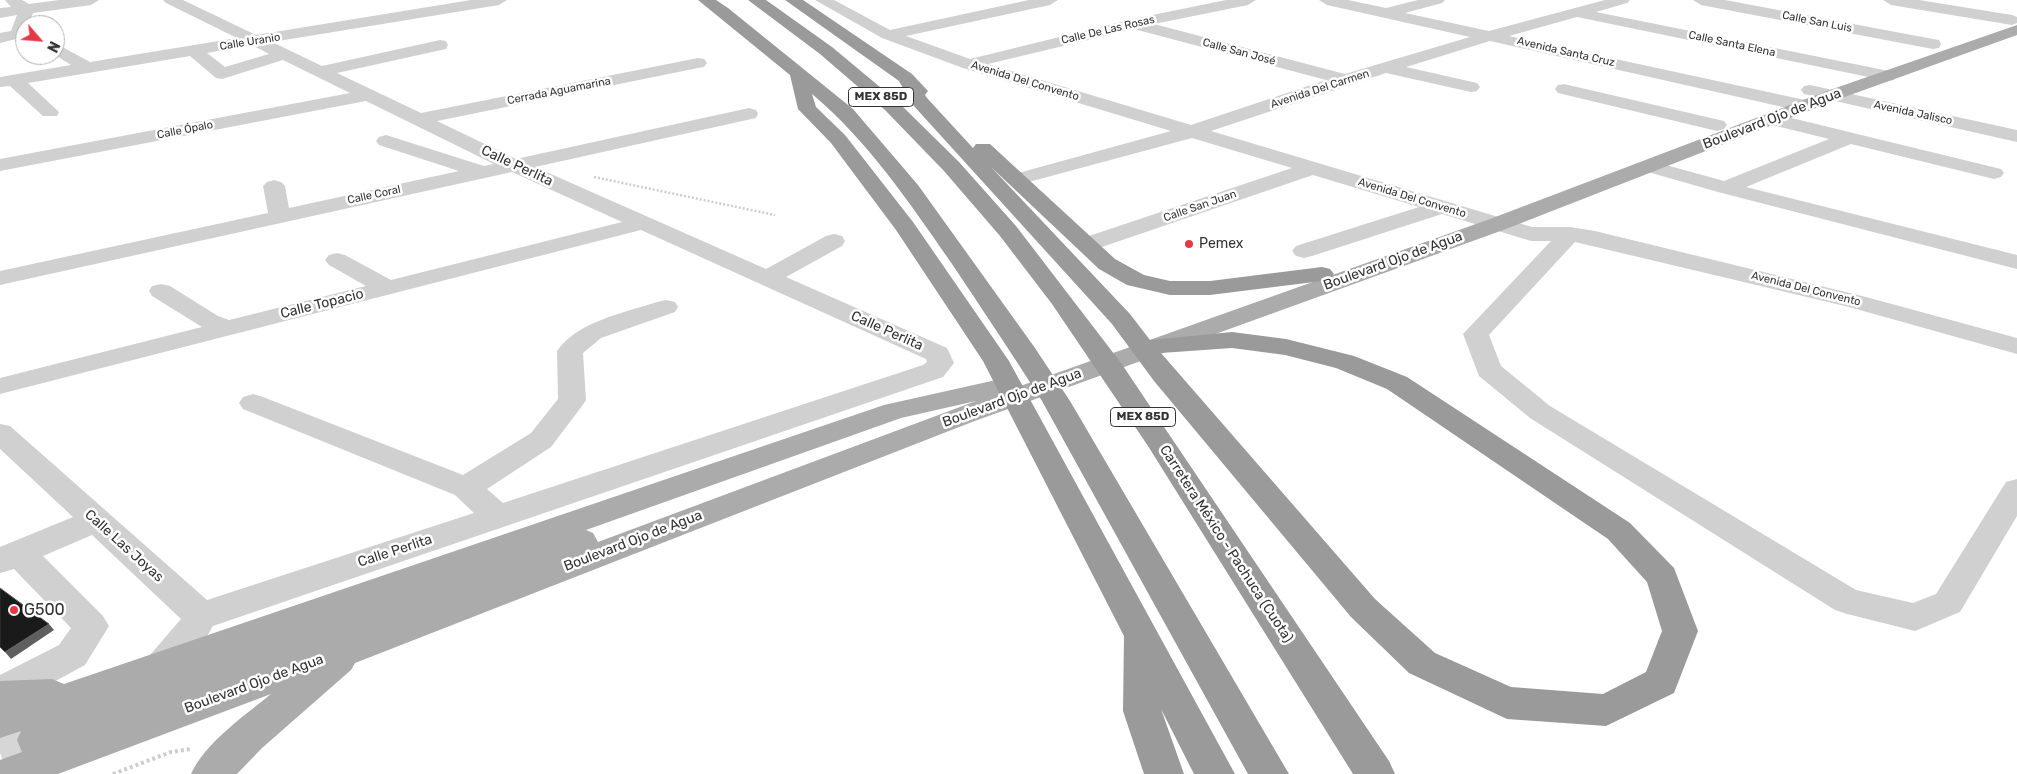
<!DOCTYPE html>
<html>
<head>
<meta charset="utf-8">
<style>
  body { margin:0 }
  #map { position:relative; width:2017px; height:774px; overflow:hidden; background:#fff; font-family:Rubik,sans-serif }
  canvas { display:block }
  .north { position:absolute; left:15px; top:15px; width:50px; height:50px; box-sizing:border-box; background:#fff; border:1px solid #adadad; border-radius:50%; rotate:117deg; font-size:14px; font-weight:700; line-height:20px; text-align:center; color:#333 }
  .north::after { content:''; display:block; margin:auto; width:18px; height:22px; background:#e63946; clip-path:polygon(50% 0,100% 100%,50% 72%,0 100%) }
</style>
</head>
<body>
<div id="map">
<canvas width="2017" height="774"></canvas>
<div class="north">N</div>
</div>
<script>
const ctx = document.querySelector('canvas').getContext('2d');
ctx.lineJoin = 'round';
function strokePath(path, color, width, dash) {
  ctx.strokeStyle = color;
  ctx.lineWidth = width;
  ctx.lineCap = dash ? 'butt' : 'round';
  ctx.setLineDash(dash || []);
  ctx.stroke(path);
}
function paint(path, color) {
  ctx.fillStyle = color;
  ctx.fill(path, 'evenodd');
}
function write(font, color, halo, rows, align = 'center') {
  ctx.font = font + ' Rubik,sans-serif';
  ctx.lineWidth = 5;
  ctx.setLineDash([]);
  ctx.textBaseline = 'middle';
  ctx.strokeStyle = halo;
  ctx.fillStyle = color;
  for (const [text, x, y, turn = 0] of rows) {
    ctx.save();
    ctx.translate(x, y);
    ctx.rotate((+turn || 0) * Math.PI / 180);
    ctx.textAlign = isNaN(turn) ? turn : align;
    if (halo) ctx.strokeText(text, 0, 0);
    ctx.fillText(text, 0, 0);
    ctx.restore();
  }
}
strokePath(new Path2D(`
  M0 753 36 740`), '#d6d6d6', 36, [36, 18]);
strokePath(new Path2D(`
  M594 177 775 215`), '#cdcdcd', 2.5, [2, 2]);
strokePath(new Path2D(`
  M113 774 171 752 191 749`), '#cdcdcd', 4, [3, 3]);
paint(new Path2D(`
  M5 0H22L29 4 59 0H99L91 5 33 13 29 25H25L24 37 0 43V33L11 31 17 15 0 18V8L11 7Z
  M163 0H183L256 35 471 0H507L499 5 272 42 322 66 440 40 446 41 448 45 446 49 337 73 421 113 698 58 704 59 707 63 704 67 698 68 437 121 516 159 749 108 756 110 758 114 756 118 535 167 766 269 826 236 834 234 842 236 845 241 842 246 786 277 947 348 954 363 943 377 213 626C205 640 180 681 162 679 158 679 154 677 150 675L145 665 150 655 181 619 92 535 43 556 103 616 109 626 85 665 13 704 0 709V675L59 645 71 628 14 569 0 573V547L73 517 0 449V424L10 426 207 600 474 513 455 495 243 409 239 403 243 397 253 394 263 397 463 475 531 433 558 399 557 351C578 321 624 313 657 302L666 300 675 302 678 307 675 312 601 338 583 353 586 400 582 406 551 447 487 489 503 503 923 365 927 362 926 359 641 230 0 394V378L202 327 152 296 149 291 152 286 161 284 170 286 218 316 229 320 366 286 329 265 325 260 329 255 337 253 345 255 391 280 622 222 512 172 0 285V271L268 213 263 186 267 182 274 180 281 182 285 186 289 208 459 171 379 145 376 141 379 137 386 135 484 166 494 164 366 101 0 171V159L350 93 283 60 222 79 216 78 190 56 28 83 59 112 57 116H43L10 86 0 87V77L71 65 55 55V43L90 62 237 38 166 3ZM252 45 269 54 225 67 207 53Z
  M815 0H834L890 30 1029 0H1058L1050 5 906 36 970 59 1133 19 1226 0H1256L1248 5 1154 24 1345 74 1470 37 1327 5 1319 0H1348L1386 8 1418 0H1445L1442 3 1405 13 1489 31 1605 0H1630L1627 3 1596 12 1894 72 1897 76 1894 80 1888 81 1577 17 1509 36 1805 100 1812 102 1814 106 1812 110 1805 112 1490 41 1406 67 1477 83 1480 87 1477 91 1471 92 1386 73 1211 131 1532 227H1570L1595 231 1866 297 2017 338V354L1849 307 1575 242 1489 335 1501 366 1550 406 1856 590 1913 603 1936 594 2006 482 2017 479V516L1960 612 1915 631 1847 614 1835 610 1530 418 1479 376 1463 334 1551 241H1531L1442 214 1312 256 1304 258 1296 256 1292 251 1296 246 1419 207 1313 175 1096 249 1088 251 1080 249 1077 244 1080 239 1292 168 1192 138 1025 183 1018 185 1011 183 1008 179 1011 175 1171 131 963 68 882 38ZM1134 29 1326 80 1191 125 988 64Z
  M1693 0H1725L1933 39 1939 40 1941 44 1939 48 1933 49 1701 5Z
  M1883 0H1919L2012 15 2017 17V23L2012 25 1891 5Z
  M1564 84 1724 121 1727 125 1724 129 1717 131 1558 93 1555 89 1558 85Z
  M1810 85 2017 130V142L1804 94 1801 90 1804 86Z
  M1771 113 2001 169 2004 173 2001 177 1994 179 1851 144 1746 187 2017 255V269L1718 192 1641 170 1638 166 1641 162 1648 160 1724 181 1829 139 1764 123 1762 119 1764 115Z`), '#d0d0d0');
paint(new Path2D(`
  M2017 25V35L1839 99 1506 229 972 422 355 663 351 670 262 748 237 774H191C205 743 244 716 271 694L58 774H0V760L22 752 17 740 21 731 0 738V681L52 679 64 684 884 405 996 380 1006 382 1009 390 1490 219 1827 91ZM976 401 598 542 593 533 586 530 901 418Z`), '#ababab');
paint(new Path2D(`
  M698 0H716L728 8 853 109 918 185 1035 348 1070 401 1289 774H1248L1042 401C1012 354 981 307 950 261 909 202 868 141 812 94L816 107 845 135 913 222 1009 361 1235 774H1194L1161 709 1184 774H1144L1123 711 1124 636 983 361 896 230 831 143 798 109 790 75Z
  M748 0H766L832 47 898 102 959 162 1016 226 1121 363 1389 761 1395 774H1353L1148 446 1052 304 1000 236 944 171 885 110 820 54Z
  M785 0H803L912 74 928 91 925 95 927 98 973 148 976 144H990L1115 259 1144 275 1170 281H1210L1322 267 1330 269 1334 274 1330 279 1322 281 1210 295H1170L1127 285 1099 269 991 167 1130 314 1150 340 1232 332 1286 339 1354 356 1407 377 1630 523 1674 568 1698 631 1674 693 1606 726 1507 719 1409 673 1351 617 1154 381 1112 324 913 105 899 81ZM1232 348 1285 355 1336 368 1387 389 1608 539 1647 582 1662 631 1646 672 1603 694 1511 687 1435 653 1375 599 1161 353Z`), '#9a9a9a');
paint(new Path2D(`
  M49 624 54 630 11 659 5 652Z`), '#5f5f5f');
const building = new Path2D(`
  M0 588 49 624 5 652 0 647Z`);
paint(building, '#1a1a1a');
strokePath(building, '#5f5f5f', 1);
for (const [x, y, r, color] of [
  [1189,244,5,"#e63946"],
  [14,610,5,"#e63946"]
]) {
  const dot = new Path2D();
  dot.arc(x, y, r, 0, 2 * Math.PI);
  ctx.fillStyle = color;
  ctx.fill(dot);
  strokePath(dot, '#fff', 2);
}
write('11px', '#333', '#fff', [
  ["Calle San Luis",1817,22,11],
  ["Calle De Las Rosas",1108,30,-13],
  ["Calle Uranio",250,42,-9],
  ["Calle Santa Elena",1732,44,12],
  ["Calle San José",1239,52,15],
  ["Avenida Santa Cruz",1566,52,13],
  ["Avenida Del Convento",1025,81,17],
  ["Avenida Del Carmen",1320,89,-18],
  ["Cerrada Aguamarina",559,91,-11],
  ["Avenida Jalisco",1913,113,12],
  ["Calle Ópalo",185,130,-11],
  ["Calle Coral",374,195,-12],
  ["Avenida Del Convento",1412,198,17],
  ["Calle San Juan",1200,206,-19],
  ["Avenida Del Convento",1806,289,14]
]);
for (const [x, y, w] of [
  [881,97,65],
  [1143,417,65]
]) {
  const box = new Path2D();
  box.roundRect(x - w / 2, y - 9.5, w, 19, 4);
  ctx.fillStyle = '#fff';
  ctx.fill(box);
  strokePath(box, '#333', 1);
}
write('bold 12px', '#333', null, [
  ["MEX 85D",881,97],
  ["MEX 85D",1143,417]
]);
write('14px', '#333', '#fff', [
  ["Boulevard Ojo de Agua",1772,119,-21],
  ["Calle Perlita",517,166,25],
  ["Boulevard Ojo de Agua",1393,261,-20],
  ["Calle Topacio",322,304,-14],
  ["Calle Perlita",887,331,24],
  ["Boulevard Ojo de Agua",1012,398,-20],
  ["Boulevard Ojo de Agua",633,541,-21],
  ["Carretera México - Pachuca (Cuota)",1226,544,57],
  ["Calle Las Joyas",124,546,42],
  ["Calle Perlita",395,551,-18],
  ["Boulevard Ojo de Agua",254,684,-20]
]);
write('14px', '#333', '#fff', [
  ["Pemex",1199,244]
], 'left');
write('16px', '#333', '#fff', [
  ["G500",24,610]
], 'left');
</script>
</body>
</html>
